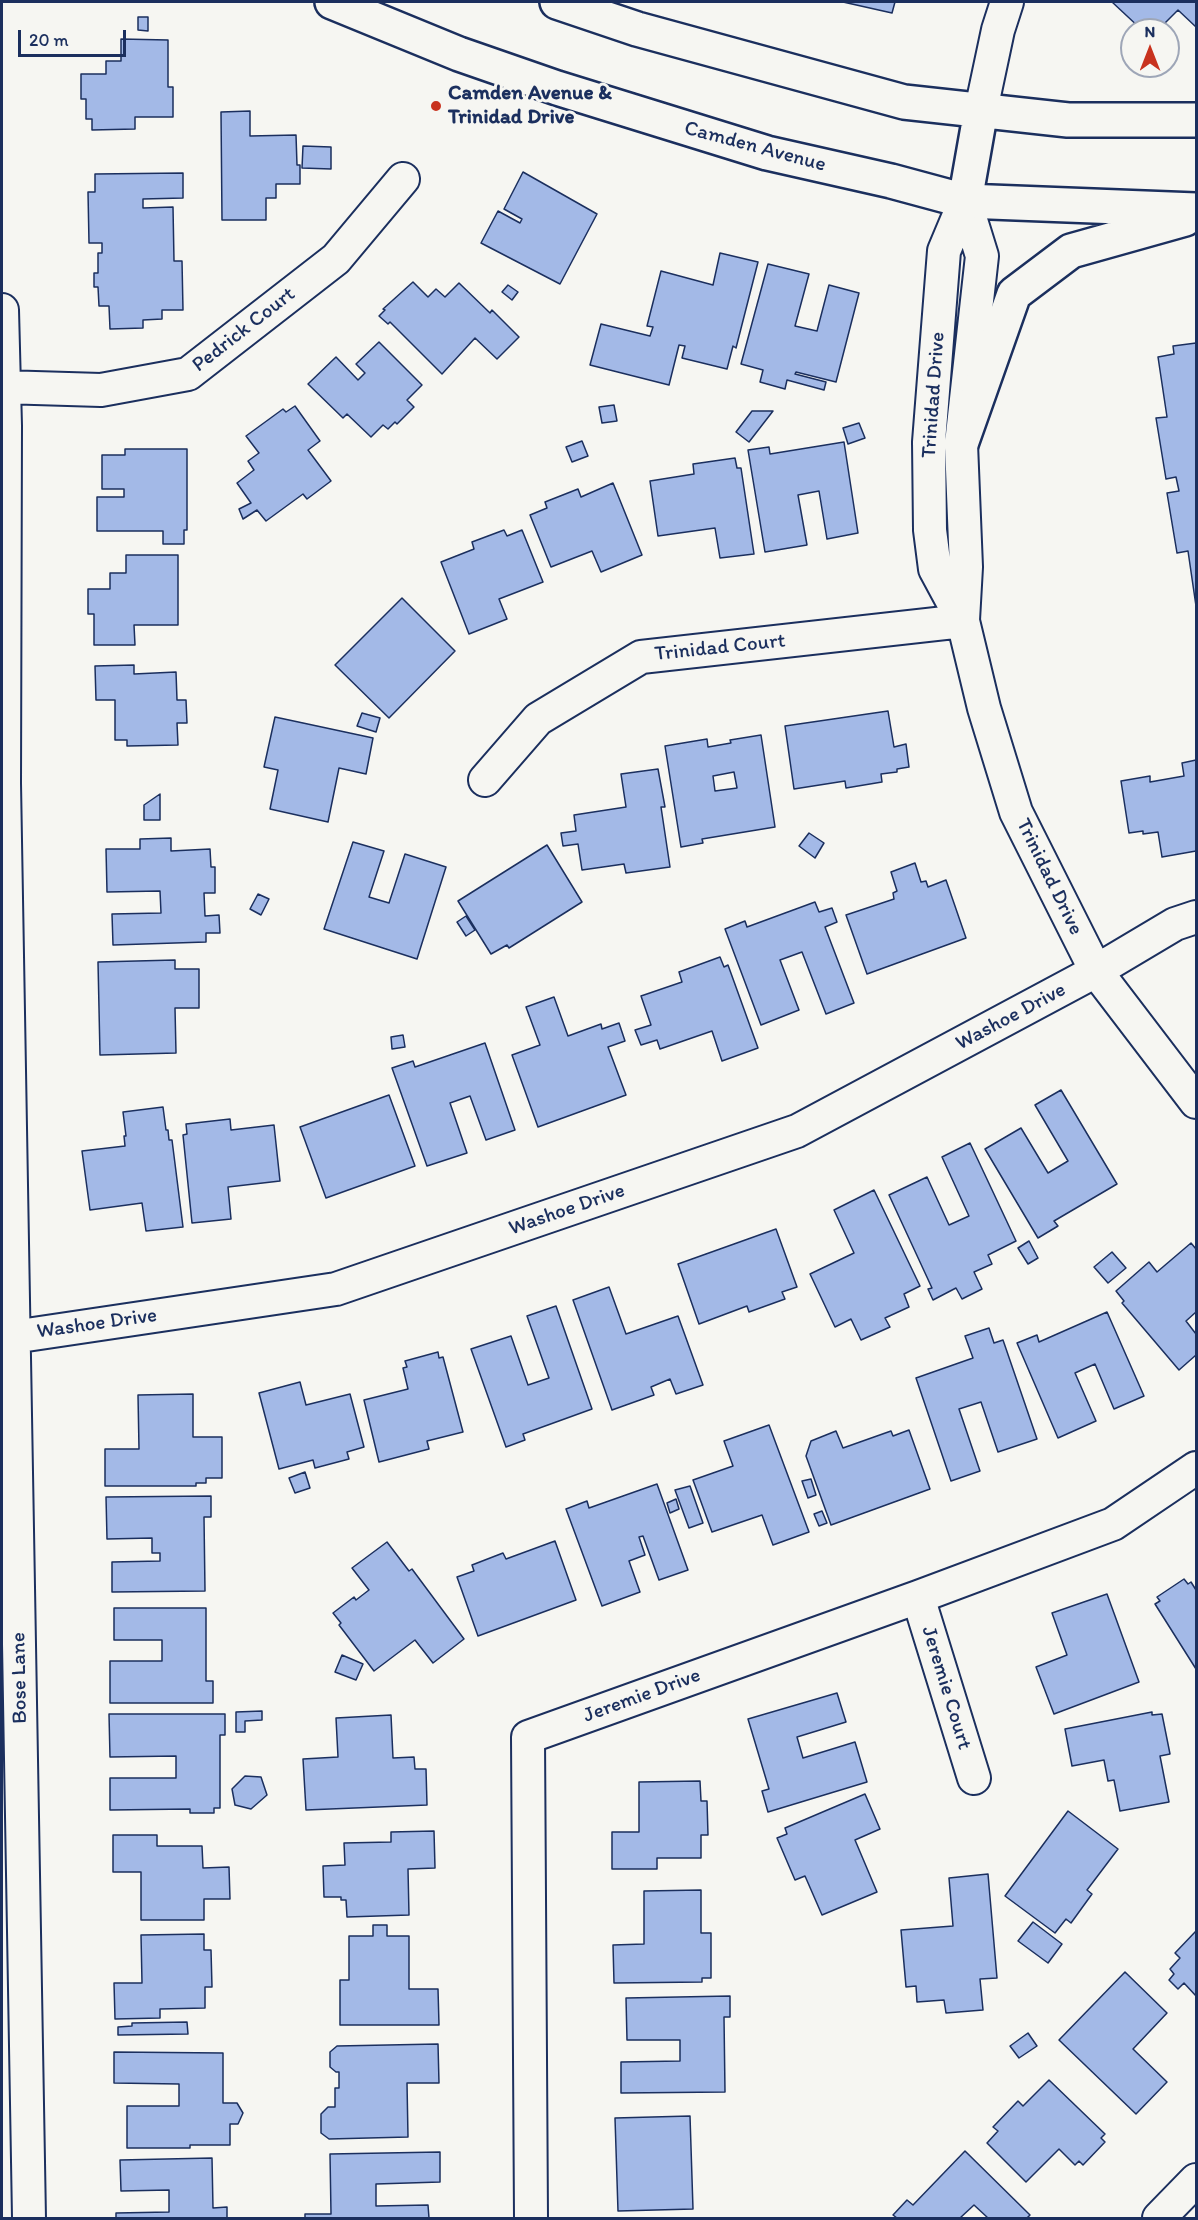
<!DOCTYPE html>
<html>
<head>
<meta charset="utf-8">
<style>
  body { margin:0 }
  #map { position:relative; width:1198px; height:2220px; overflow:hidden; background:#f6f6f2; font-family:Itim,sans-serif }
  canvas { display:block }
  .frame { position:absolute; inset:0; border:3px solid #1b2f5e; pointer-events:none }
  .north { position:absolute; left:1120px; top:18px; width:60px; height:60px; box-sizing:border-box; background:#f6f6f2; border:2px solid #9ea6b7; border-radius:50%; rotate:0deg; font-size:16px; font-weight:700; line-height:24px; text-align:center; color:#1b2f5e }
  .north::after { content:''; display:block; margin:auto; width:21px; height:27px; background:#c8321e; clip-path:polygon(50% 0,100% 100%,50% 72%,0 100%) }
  .scale { position:absolute; left:18px; top:30px; width:108px; height:27px; box-sizing:border-box; border:3px solid #1b2f5e; border-top:0; padding-left:8px; font-size:18px; line-height:21px; white-space:nowrap; color:#1b2f5e; -webkit-text-stroke:4px #f6f6f2; paint-order:stroke }
</style>
</head>
<body>
<div id="map">
<canvas width="1198" height="2220"></canvas>
<div class="frame"></div>
<div class="north">N</div>
<div class="scale">20 m</div>
</div>
<script>
const ctx = document.querySelector('canvas').getContext('2d');
ctx.lineJoin = 'round';
function paint(path, color) {
  ctx.fillStyle = color;
  ctx.fill(path, 'evenodd');
}
function strokePath(path, color, width, dash) {
  ctx.strokeStyle = color;
  ctx.lineWidth = width;
  ctx.lineCap = dash ? 'butt' : 'round';
  ctx.setLineDash(dash || []);
  ctx.stroke(path);
}
function write(font, color, halo, rows, align = 'center') {
  ctx.font = font + ' Itim,sans-serif';
  ctx.lineWidth = 6;
  ctx.setLineDash([]);
  ctx.textBaseline = 'middle';
  ctx.strokeStyle = halo;
  ctx.fillStyle = color;
  for (const [text, x, y, turn = 0] of rows) {
    ctx.save();
    ctx.translate(x, y);
    ctx.rotate((+turn || 0) * Math.PI / 180);
    ctx.textAlign = isNaN(turn) ? turn : align;
    if (halo) ctx.strokeText(text, 0, 0);
    ctx.fillText(text, 0, 0);
    ctx.restore();
  }
}
const building = new Path2D(`
  M843 2H895L892 13Z
  M1112 2H1196V27L1178 10 1158 30H1142Z
  M138 17H148V31L138 30Z
  M121 39 168 40V87H173V117H135V129L92 130V119H86V99H81V74H106V61H121Z
  M250 111V136L296 135 297 165H300V184H276V198H266V220H222L221 112Z
  M303 146 331 147V169L302 168Z
  M523 172 597 214 560 284 481 243 498 211 520 223 522 219 504 209Z
  M183 173V198L143 199V208L173 207 174 261H182L183 310H162V319L143 320V328L110 329 109 306H99L98 287H94V273H98V253H102V243H89L88 192H95V174Z
  M720 253 758 262 736 348 733 346 727 369 682 358 685 346 679 345 669 385 590 365 601 324 650 336 653 327 647 326 661 271 713 285Z
  M768 264 809 274 795 326 817 331 829 285 859 293 836 382 796 372 795 374 826 382 824 390 787 380 785 389 760 382 763 370 741 364Z
  M413 282 428 297 436 289 445 297 459 283 490 313 492 310 519 337 497 359 475 338 442 374 390 322 388 324 379 316 385 310 383 309Z
  M508 285 518 292 512 300 502 292Z
  M379 342 422 385 407 400 414 407 397 424 395 422 388 429 383 425 371 437 347 414 343 418 308 384 336 357 358 380 365 373 356 364Z
  M1196 343V606L1188 551 1177 553 1167 493 1179 491 1176 477 1166 479 1156 418 1167 417 1158 357 1174 354 1173 346Z
  M614 405 617 421 602 423 599 407Z
  M295 406 320 441 308 450 331 481 307 499 303 494 266 521 257 510 243 519 239 509 251 503 237 483 254 470 248 461 259 453 246 436 283 409 286 412Z
  M752 411H773L749 442 736 432Z
  M859 423 865 438 848 444 843 428Z
  M582 441 588 456 572 462 566 447Z
  M844 442 858 533 827 539 819 491 798 495 807 545 765 552 748 450 769 447 770 454Z
  M125 449H187V530H184V544H163V531H97V497H124V489H102V455H125Z
  M735 458 737 468H741L754 554 720 558 715 528 658 536 650 481 694 474 693 464Z
  M613 483 642 555 601 572 592 551 551 567 530 515 547 508 545 502 578 489 581 497Z
  M504 530 507 536 522 530 543 582 499 599 507 619 469 634 441 562 474 549 472 542Z
  M126 555H178V625H134L135 645H94V614H88V589H110V573H126Z
  M402 598 455 651 389 718 335 665Z
  M134 665V674L176 672 177 700H186L187 723H177L178 745 127 746V740H115V700H96L95 666Z
  M888 711 894 747 906 744 909 767 897 769V772L881 774 882 782 846 788 845 781 794 789 785 726Z
  M362 713 380 718 376 732 357 726Z
  M275 717 373 738 366 774 339 768 328 822 270 809 278 770 264 767Z
  M761 735 775 827 702 839 703 843 681 847 665 746 707 739 708 747 731 743 730 740ZM734 772 737 788 715 791 713 776Z
  M1196 760V851L1162 857 1158 832 1143 834V831L1129 833 1121 781 1150 776V782L1184 776 1182 763Z
  M658 769 665 807H661L670 867 626 873 624 864 582 870 578 844 563 846 561 833 576 831 574 815 626 807 621 774Z
  M160 794V820H144V805Z
  M809 833 824 843 815 858 799 846Z
  M171 838V851L210 849 211 867H215V893H204L205 916 219 915 220 933H206V942L113 945 112 914 161 913 160 891 107 892 106 849H140V839Z
  M353 842 384 851 369 897 389 903 405 854 446 867 417 959 324 929Z
  M547 845 582 902 509 948 507 945 491 954 458 901Z
  M915 863 921 882 926 881 928 887 946 880 966 938 867 974 846 915 894 899 893 893 897 891 891 872Z
  M258 894 269 899 261 915 250 909Z
  M815 902 819 912 832 908 837 922 825 927 854 1003 826 1014 802 952 780 960 799 1010 761 1025 725 929 745 921 747 927Z
  M466 916 475 930 466 936 457 922Z
  M720 957 724 967 728 965 758 1048 722 1061 712 1031 660 1049 657 1040 641 1045 635 1030 651 1025 641 996 682 982 679 972Z
  M175 960V969H199V1008H175L176 1053 100 1055 98 962Z
  M554 997 568 1036 601 1024 602 1029 619 1023 625 1041 608 1047 626 1095 538 1127 512 1055 540 1045 526 1007Z
  M403 1035 405 1047 392 1049 391 1037Z
  M485 1043 515 1130 486 1140 470 1096 450 1103 467 1153 427 1166 392 1068 413 1061 415 1067Z
  M1061 1090 1117 1184 1054 1221 1058 1226 1038 1238 985 1149 1021 1128 1048 1173 1068 1161 1035 1105Z
  M389 1095 415 1166 326 1198 300 1127Z
  M163 1107 166 1130H168L169 1140H172L183 1227 146 1231 142 1203 90 1210 82 1151 125 1146 124 1136H126L123 1112Z
  M230 1119 231 1130 274 1125 280 1181 228 1187 231 1219 192 1223 183 1135 187 1134 186 1124Z
  M970 1143 1016 1241 988 1255 992 1264 974 1272 982 1289 962 1299 956 1288 933 1300 928 1289 932 1288 889 1195 927 1177 949 1225 969 1216 942 1157Z
  M874 1190 920 1286 904 1294 909 1307 885 1318 890 1327 861 1340 851 1319 835 1327 810 1274 854 1253 834 1210Z
  M776 1229 797 1287 782 1292 785 1299 749 1312 747 1306 699 1324 678 1264Z
  M1029 1241 1038 1258 1028 1264 1018 1248Z
  M1191 1243 1196 1249V1312L1186 1321 1196 1334V1355L1179 1370 1122 1303 1124 1301 1116 1291 1149 1262 1157 1272Z
  M1112 1252 1126 1268 1108 1283 1094 1267Z
  M609 1287 626 1334 678 1316 703 1385 676 1394 670 1379 651 1387 654 1395 612 1410 573 1300Z
  M556 1306 592 1409 523 1434 525 1440 506 1447 471 1349 511 1336 528 1385 549 1378 527 1316Z
  M1107 1312 1144 1396 1114 1409 1095 1364 1075 1373 1096 1421 1058 1438 1017 1343 1037 1335 1039 1342Z
  M989 1328 994 1343 1003 1340 1037 1439 998 1452 981 1402 959 1409 980 1471 951 1481 916 1378 973 1358 965 1336Z
  M438 1352 439 1358 443 1357 463 1432 427 1441 429 1449 379 1462 364 1400 408 1389 403 1368 407 1367 405 1361Z
  M300 1382 306 1405 350 1394 364 1447 347 1452 349 1459 315 1468 313 1460 279 1469 259 1393Z
  M193 1394V1437H222V1478H206V1483H196V1486H105V1449H139L138 1395Z
  M769 1425 809 1532 773 1545 762 1515 712 1532 693 1480 733 1466 724 1441Z
  M909 1430 930 1489 831 1525 806 1456 811 1441 836 1431 843 1448 891 1431 893 1436Z
  M305 1472 310 1488 295 1493 289 1478Z
  M811 1479 816 1495 808 1498 802 1481Z
  M657 1484 688 1570 659 1580 643 1536 639 1537 645 1555 629 1561 640 1592 602 1606 566 1509 587 1501 589 1508Z
  M690 1486 703 1523 689 1528 675 1490Z
  M211 1496V1517H204L205 1591 112 1592V1562L160 1561V1553H152V1538L107 1539 106 1497Z
  M676 1499 679 1509 670 1513 667 1503Z
  M822 1511 827 1523 819 1526 814 1514Z
  M555 1541 576 1600 478 1636 457 1577 474 1571 472 1565 503 1553 506 1559Z
  M387 1542 409 1571 412 1569 464 1639 433 1663 415 1640 374 1671 339 1625 341 1623 333 1613 354 1597 356 1600 369 1590 352 1568Z
  M1184 1579 1188 1584 1191 1582 1196 1590V1669L1155 1604 1160 1601 1157 1597Z
  M1107 1594 1139 1682 1054 1714 1036 1667 1067 1655 1052 1613Z
  M114 1608H206V1681H213V1703H110V1661H162V1640H114Z
  M342 1655 363 1664 356 1680 335 1672Z
  M837 1693 846 1722 797 1737 803 1758 855 1742 867 1782 768 1812 762 1791 769 1789 748 1719Z
  M262 1711V1720L245 1721V1732H236V1712Z
  M1152 1712V1715L1162 1714 1170 1754 1160 1756 1169 1802 1120 1811 1114 1780 1108 1781 1104 1760 1072 1766 1065 1729Z
  M109 1714H225V1735H220V1808H214V1813H190V1809L110 1810V1778H176V1756L110 1757Z
  M391 1715 393 1758 414 1757 415 1769H426L427 1805 306 1810 303 1759 338 1757 336 1718Z
  M245 1776 261 1777 267 1795 251 1809 235 1805 232 1789Z
  M700 1781 701 1801H707L708 1835H701V1858H657V1869H612V1832H639V1782Z
  M865 1794 880 1829 855 1840 877 1892 822 1915 805 1876 795 1880 777 1838 787 1834 785 1828Z
  M1068 1811 1118 1849 1087 1890 1092 1894 1071 1923 1066 1919 1055 1933 1005 1896Z
  M434 1831 435 1868 408 1869 409 1915 347 1917 346 1900H341V1897H324L323 1866 345 1865 344 1843 391 1842V1832Z
  M113 1835H157V1846H202L203 1868 229 1867 230 1899H204V1920H141V1872H113Z
  M988 1874 997 1978 980 1979 983 2010 946 2013 944 2000 917 2002 916 1986 906 1987 901 1930 953 1926 949 1878Z
  M701 1890V1933H711V1978H702V1982L614 1983 613 1945 644 1944V1891Z
  M1033 1922 1062 1944 1048 1963 1018 1941Z
  M373 1925H387V1936H409V1989H438L439 2025H340V1980H349V1936H373Z
  M1196 1931V1996L1184 1983 1178 1989 1169 1980 1174 1974 1170 1969 1180 1958 1175 1953Z
  M204 1934V1950H211L212 1987H205V2008L160 2009V2018L115 2019 114 1983H142L141 1935Z
  M1125 1972 1167 2013 1133 2049 1167 2082 1136 2114 1059 2040Z
  M730 1996V2017H724L725 2092 621 2093V2062L680 2061V2040H627L626 1998Z
  M187 2022 188 2034 118 2035V2027L132 2026V2023Z
  M1028 2033 1037 2046 1019 2058 1010 2046Z
  M438 2044 439 2083H407L408 2137 329 2139 321 2133V2114L328 2107H335V2088H339V2072H336L330 2067V2052L337 2046Z
  M114 2052 223 2053V2103H237L243 2113 238 2124H230V2145H190V2148H127V2106H179V2084L114 2083Z
  M1049 2080 1105 2134 1101 2138 1105 2142 1083 2165 1079 2161 1075 2165 1059 2149 1026 2182 987 2143 998 2131 993 2127 1018 2101 1023 2106Z
  M690 2116 693 2209 618 2211 615 2118Z
  M965 2151 1030 2215 1027 2218H988L974 2205 960 2218H897L893 2215 907 2200 913 2205Z
  M440 2152V2182L376 2184V2206L428 2205 429 2218H305V2214H331L330 2154Z
  M212 2158 213 2208 227 2207V2218H116V2213L169 2212V2190L121 2191 120 2160Z`);
paint(building, '#a3b9e7');
strokePath(building, '#1b2f5e', 1.5);
const minor = new Path2D(`
  M981 110 998 30 1007 2
  M965 201 944 251 929 442 930 530 935 569 963 621 984 708 1016 812 1096 971 1196 1102
  M2 310 5 426 4 783 29 2218
  M2 387 101 390 188 374 336 259 403 179
  M963 620 966 567 961 444 982 256 965 201
  M485 780 538 719 641 657 963 621
  M2 1337H13L336 1289 797 1131 1096 971 1175 924 1196 917
  M918 1597 974 1778
  M531 2218 528 1737 918 1597 1113 1524 1196 1468
  M1159 2218 1196 2180`);
const secondary = new Path2D(`
  M332 2 459 54 557 88 767 153 891 181 965 201 1196 210
  M557 2 637 29 904 102 1068 120H1196
  M965 201 981 110
  M961 444 1014 294 1071 251 1185 219`);
strokePath(minor, '#1b2f5e', 36);
strokePath(secondary, '#1b2f5e', 38);
strokePath(minor, '#f6f6f2', 32);
strokePath(secondary, '#f6f6f2', 33);
for (const [x, y, r, color] of [
  [436,106,6,"#c8321e"]
]) {
  const dot = new Path2D();
  dot.arc(x, y, r, 0, 2 * Math.PI);
  ctx.fillStyle = color;
  ctx.fill(dot);
  strokePath(dot, '#f6f6f2', 2);
}
write('bold 21px', '#1b2f5e', '#f6f6f2', [
  ["Camden Avenue &",448,94],
  ["Trinidad Drive",448,118]
], 'left');
write('21px', '#1b2f5e', '#f6f6f2', [
  ["Camden Avenue",755,147,15],
  ["Pedrick Court",244,330,-38],
  ["Trinidad Drive",934,395,-86],
  ["Trinidad Court",720,648,-6],
  ["Trinidad Drive",1049,877,64],
  ["Washoe Drive",1011,1017,-28],
  ["Washoe Drive",567,1210,-19],
  ["Washoe Drive",97,1324,-8],
  ["Bose Lane",20,1678,-91],
  ["Jeremie Court",946,1688,73],
  ["Jeremie Drive",642,1696,-20]
]);
</script>
</body>
</html>
